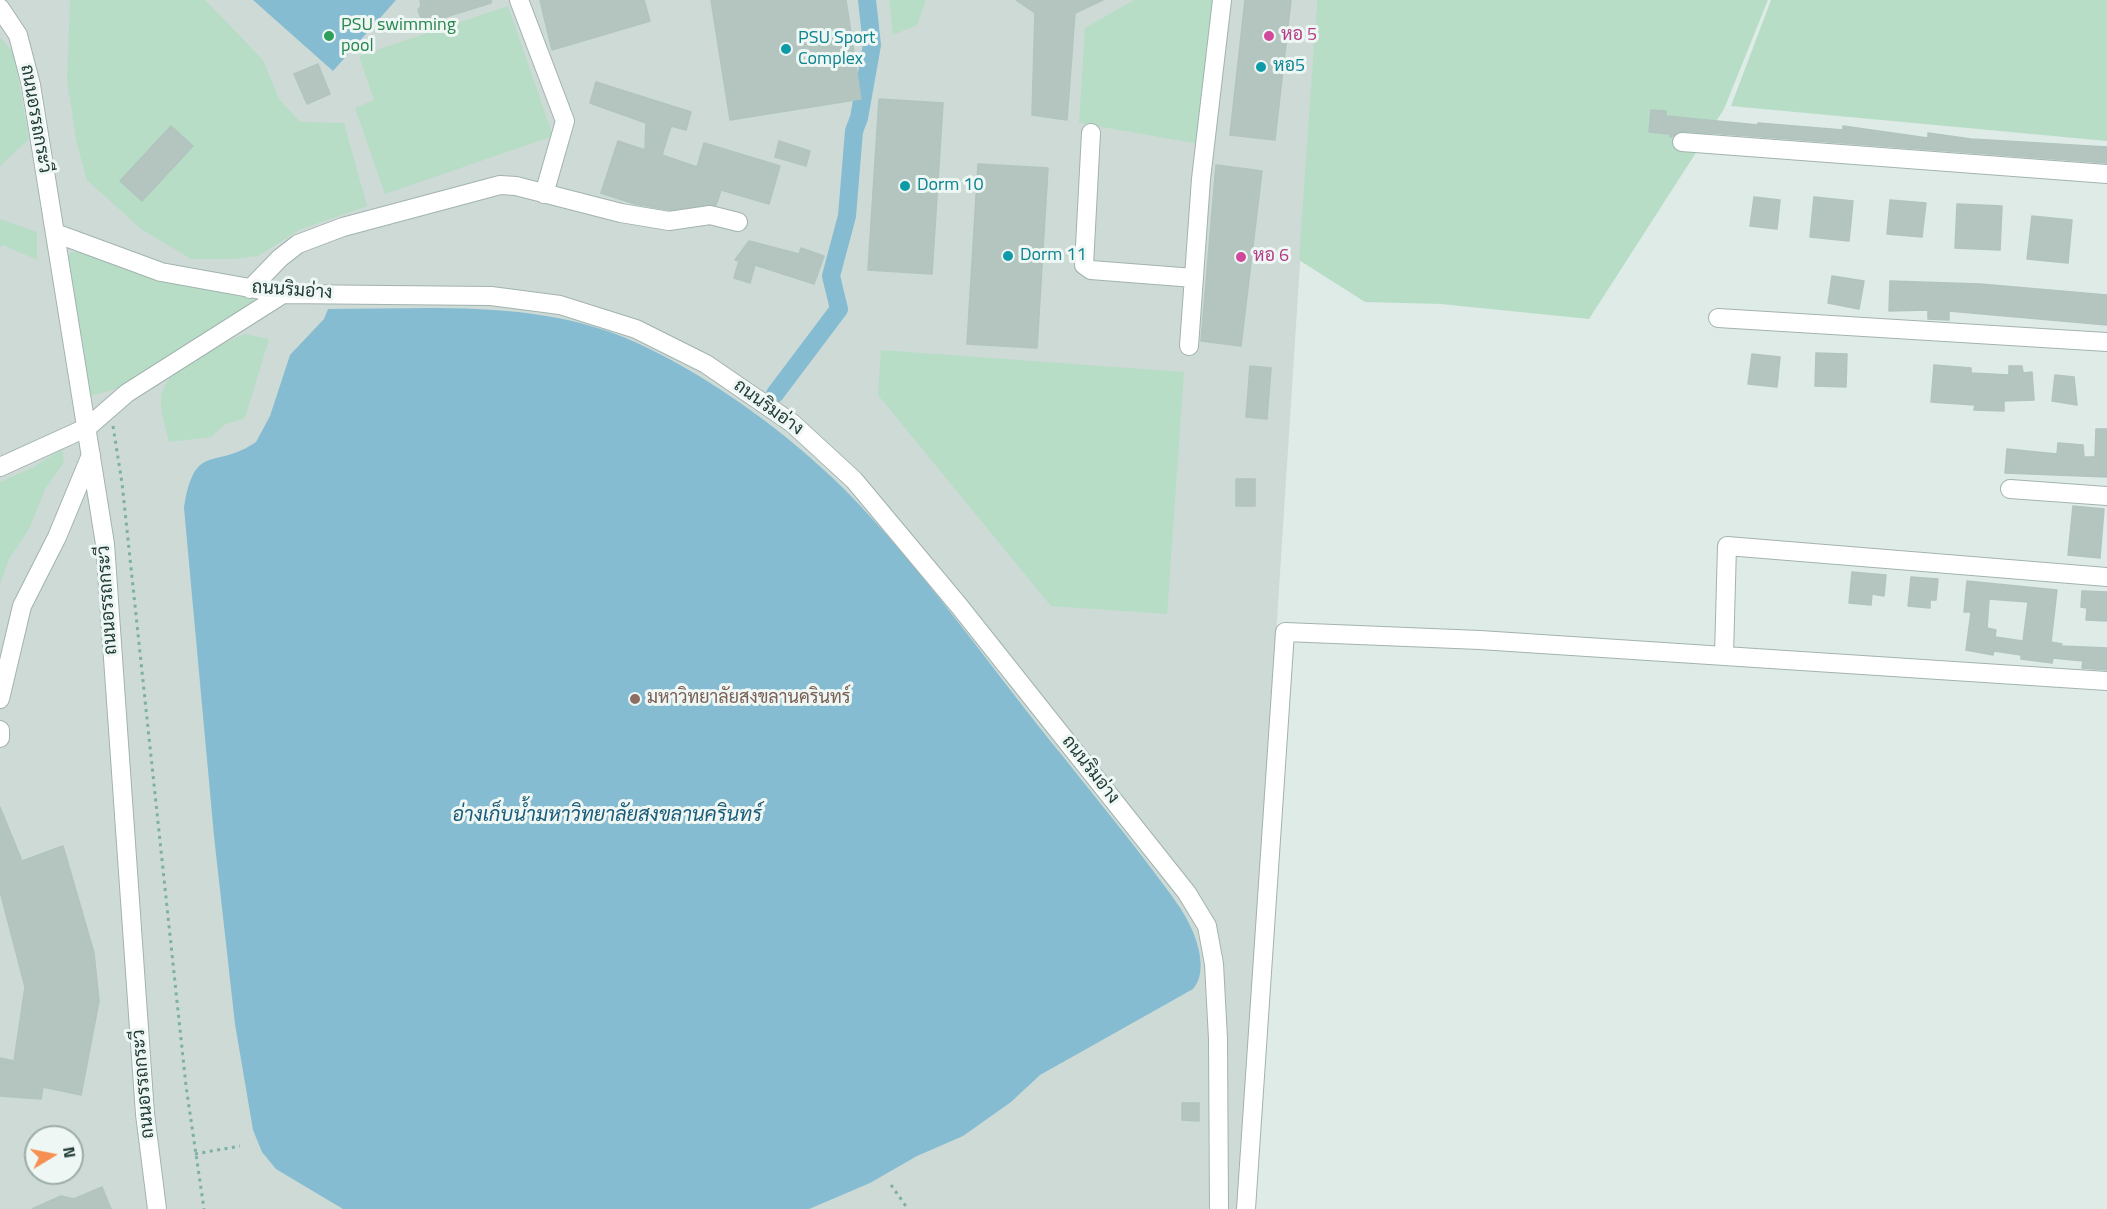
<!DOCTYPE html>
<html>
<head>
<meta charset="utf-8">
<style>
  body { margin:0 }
  #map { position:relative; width:2107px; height:1209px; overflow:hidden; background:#dfebe7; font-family:"Titillium Web",sans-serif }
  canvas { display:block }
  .north { position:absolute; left:24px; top:1125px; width:60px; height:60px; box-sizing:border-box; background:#eff7f4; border:2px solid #9caca8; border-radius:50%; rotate:80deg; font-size:16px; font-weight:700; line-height:24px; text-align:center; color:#203b37 }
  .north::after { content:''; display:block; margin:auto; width:21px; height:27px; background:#f59052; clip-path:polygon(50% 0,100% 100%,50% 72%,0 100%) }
</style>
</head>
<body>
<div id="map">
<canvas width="2107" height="1209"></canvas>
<div class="north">N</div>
</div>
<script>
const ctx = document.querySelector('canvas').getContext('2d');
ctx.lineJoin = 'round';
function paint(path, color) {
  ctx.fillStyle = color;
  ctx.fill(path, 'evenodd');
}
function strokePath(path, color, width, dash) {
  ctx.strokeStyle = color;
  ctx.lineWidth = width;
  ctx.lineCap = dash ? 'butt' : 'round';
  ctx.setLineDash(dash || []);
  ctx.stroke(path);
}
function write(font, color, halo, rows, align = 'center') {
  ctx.font = font + ' "Titillium Web",Sarabun,sans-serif';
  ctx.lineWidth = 6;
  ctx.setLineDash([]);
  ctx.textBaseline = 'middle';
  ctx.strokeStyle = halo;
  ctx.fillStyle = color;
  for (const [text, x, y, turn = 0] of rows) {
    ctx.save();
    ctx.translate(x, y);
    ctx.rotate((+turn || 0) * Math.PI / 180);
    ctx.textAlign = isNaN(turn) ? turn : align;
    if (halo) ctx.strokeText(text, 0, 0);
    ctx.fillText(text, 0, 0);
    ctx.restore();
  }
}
paint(new Path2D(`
  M0 0H1317L1239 1209H0ZM36 1137H72V1173H36Z`), '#cddad6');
paint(new Path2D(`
  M70 0H205L263 60 279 99 300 122 344 123 367 206 299 230 258 256 233 259H191L141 229 87 180 77 144 67 80Z
  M889 0H926L917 25 893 35Z
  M1134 0H1215L1200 144 1079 123 1085 28Z
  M1317 0H1768L1724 109 1589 319 1441 304 1365 302 1299 260Z
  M1771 0H2107V141L1731 106Z
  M508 6 553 136 385 194 355 108 374 100 359 56Z
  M0 37 14 54 29 139 0 166Z
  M0 219 37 232V260L3 245 0 247Z
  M71 252H82L202 288 262 301 119 388 90 396 66 260Z
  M244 334 269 339 245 418 224 425 211 437 169 442C166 429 161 414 161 401 161 367 219 346 244 334Z
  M881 350 1184 372 1167 614 1051 606 878 395Z
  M62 449 64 462 45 489 29 529 9 559 0 584V482L34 467Z`), '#b7ddc6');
paint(new Path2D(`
  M253 0H396L333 71Z
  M328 309C431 309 539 299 635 342 708 375 788 433 845 490 926 572 992 670 1065 759 1095 797 1125 833 1154 872 1168 891 1184 910 1193 932 1200 949 1206 974 1193 989L1040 1075 1011 1102 963 1136 917 1156 870 1183 809 1209H343L276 1169 262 1152 253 1130 235 1024 214 836 184 508C195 440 214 471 256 442L270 416 290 355 324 319Z`), '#85bcd2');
strokePath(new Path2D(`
  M775 394 839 309 831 276 847 216 854 131 859 118 872 45 867 0`), '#85bcd2', 18);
const building = new Path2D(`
  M420 0H491V3L423 24 418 10 421 6Z
  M540 0H644L650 21 552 50Z
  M711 0H846L861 99 730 120Z
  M1016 0H1103L1075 13 1067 120 1032 115 1035 13Z
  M1245 0H1291L1275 140 1230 135Z
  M318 64 330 94 307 104 294 74Z
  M596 82 691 112 686 130 671 126 662 155 697 167 704 143 780 166 769 204 721 190 716 205 669 210 635 204 601 193 618 141 645 150 646 123 590 103Z
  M879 99 943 103 932 274 868 270Z
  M1651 110 1666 111V116L1758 125V123L1843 130V126L1928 138V133L1971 139 2107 147V163L1683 131 1670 137V134L1649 132Z
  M171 126 193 146 142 201 120 181Z
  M779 141 810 151 806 166 775 157Z
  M978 164 1048 168 1037 348 967 344Z
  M1216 165 1262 171 1241 346 1201 341Z
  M1754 197 1780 200 1777 229 1750 226Z
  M1814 197 1853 201 1849 241 1810 237Z
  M1890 200 1926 203 1922 237 1887 234Z
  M1957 204 2002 206 2000 250 1955 248Z
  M2032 216 2072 220 2068 263 2027 259Z
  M749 241 799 254 801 248 824 256 814 284 755 265 750 283 734 278 739 261 735 260Z
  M1832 276 1864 281 1859 309 1828 303Z
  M1890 281 1980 284 2107 295V325L1949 311V320L1928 319V310L1889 311Z
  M1816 353 1847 354 1846 387 1815 386Z
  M1752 354 1780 357 1777 387 1748 384Z
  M1934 365 1971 368V373L2009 375V366H2022L2023 373 2032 372 2034 400 2004 401V411L1974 410 1975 405 1931 402Z
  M1250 366 1271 368 1267 419 1246 417Z
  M2055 375 2074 377 2077 405 2052 401Z
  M2096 429H2107V477L2005 473 2007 449 2057 454 2058 443 2083 445 2084 457H2095Z
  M1236 479H1255V506H1236Z
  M2073 506 2104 509 2100 558 2068 555Z
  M1852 572 1886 575 1884 596 1872 594 1871 605 1849 603Z
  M1911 577 1938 579 1936 600H1930V608L1908 606Z
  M1967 581 2057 590 2051 642 2062 644 2061 646 2107 648V670L2082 668 2083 661 2053 658 2052 663 2021 659V655L1994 651 1993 655 1966 650 1971 612H1964ZM1989 599 2028 602 2023 641 1995 637 1996 630 1987 628Z
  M2082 591 2107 592V621L2086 620 2087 608 2081 607Z
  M0 807 22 861 63 846 94 953 99 1001 81 1095 43 1087 41 1099 0 1096V1058L14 1061 25 987 0 891Z
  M1182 1103H1199V1121L1182 1120Z
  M102 1187 111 1209H32L61 1196 74 1199Z`);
paint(building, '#b4c5c0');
strokePath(building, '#b1c4bf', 1.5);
const minor = new Path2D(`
  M519 0 565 121 544 194
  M0 8 18 35 31 85 105 544 145 1114 157 1209
  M1091 133 1084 265 1091 270 1194 278
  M1682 142 2107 174
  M55 233 161 272 283 294 491 296 560 305 636 329 706 364 792 423 854 480 960 607 1187 893 1207 926 1214 964 1218 1039 1219 1209
  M250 289 280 258 298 244 343 227 500 185 516 186 621 213 669 221 710 215 738 222
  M1718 318 2107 342
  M1189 346 1201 179 1222 0
  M0 467 88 427 127 393 283 294
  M2010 489 2107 496
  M1724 655 1727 546 2107 577
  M0 699 22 606 57 537 91 455
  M0 730V738
  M1246 1209 1285 632 1480 640 2107 681`);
strokePath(minor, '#a2b3af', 20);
strokePath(new Path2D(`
  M113 426 122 483 186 1086 204 1209
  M195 1154 240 1146
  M891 1185 908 1209`), '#7eafa6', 3, [3, 4.5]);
strokePath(minor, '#fff', 18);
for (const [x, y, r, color] of [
  [329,36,6,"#2e9e5b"],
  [1269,36,6,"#d1479c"],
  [786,49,6,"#0f9aa8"],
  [1261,67,6,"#0f9aa8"],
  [905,186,6,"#0f9aa8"],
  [1008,256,6,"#0f9aa8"],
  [1241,257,6,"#d1479c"],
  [635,699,6,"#8d6e63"]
]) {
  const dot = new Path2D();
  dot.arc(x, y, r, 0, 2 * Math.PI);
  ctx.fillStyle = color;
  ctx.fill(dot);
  strokePath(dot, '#eff7f4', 2);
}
write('18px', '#27864d', '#eff7f4', [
  ["PSU swimming",341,26],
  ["pool",341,47]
], 'left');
write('18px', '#b23c85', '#eff7f4', [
  ["หอ 5",1281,36],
  ["หอ 6",1253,257]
], 'left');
write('18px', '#0d838f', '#eff7f4', [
  ["PSU Sport",798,39],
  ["Complex",798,60],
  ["หอ5",1273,67],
  ["Dorm 10",917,186],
  ["Dorm 11",1020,256]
], 'left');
write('18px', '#203b37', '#eff7f4', [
  ["ถนนอรรถกระวี",35,119,80],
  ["ถนนริมอ่าง",292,291,4],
  ["ถนนริมอ่าง",768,408,36],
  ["ถนนอรรถกระวี",108,600,-94],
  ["ถนนริมอ่าง",1090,770,52],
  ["ถนนอรรถกระวี",144,1084,-95]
]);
write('18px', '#785e54', '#eff7f4', [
  ["มหาวิทยาลัยสงขลานครินทร์",647,699]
], 'left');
write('italic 20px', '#195b78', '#eff7f4', [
  ["อ่างเก็บน้ำมหาวิทยาลัยสงขลานครินทร์",607,816]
]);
</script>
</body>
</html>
